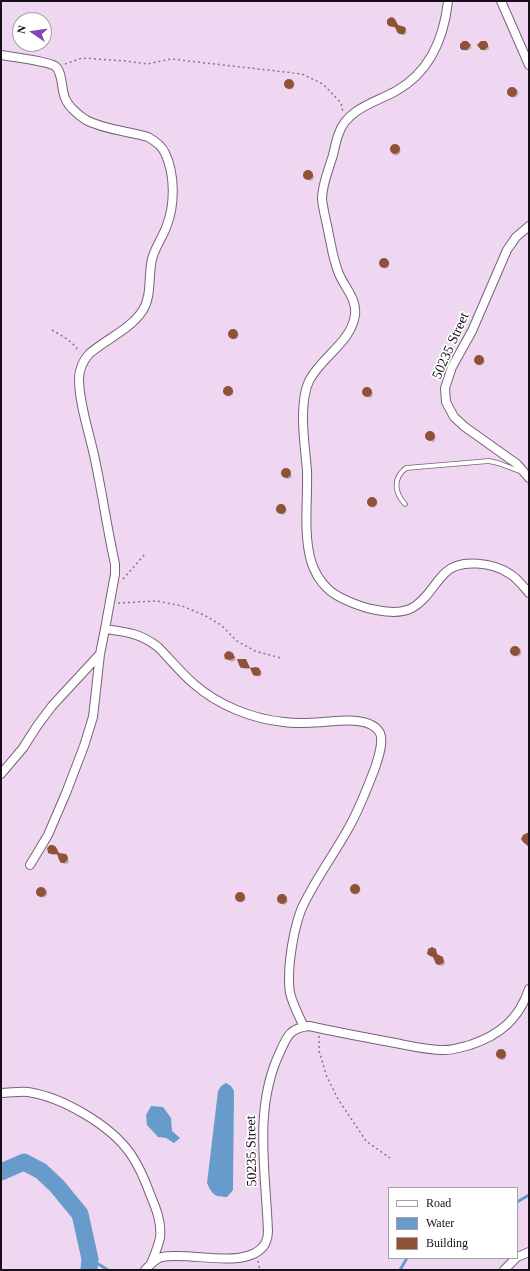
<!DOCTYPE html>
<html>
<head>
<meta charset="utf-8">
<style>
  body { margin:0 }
  #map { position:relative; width:530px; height:1271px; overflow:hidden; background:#f0d7f1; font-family:"Times New Roman",serif }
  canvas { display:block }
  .frame { position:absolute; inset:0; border:2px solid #181019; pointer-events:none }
  .legend { position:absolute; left:388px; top:1187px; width:130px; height:72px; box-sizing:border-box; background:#fff; border:1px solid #a39fa3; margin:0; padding:5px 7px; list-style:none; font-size:12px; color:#181019 }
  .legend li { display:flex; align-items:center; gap:8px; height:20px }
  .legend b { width:20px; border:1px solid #a39fa3 }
  .north { position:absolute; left:12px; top:12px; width:40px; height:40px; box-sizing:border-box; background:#fff; border:1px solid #a39fa3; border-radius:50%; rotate:283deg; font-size:11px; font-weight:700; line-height:16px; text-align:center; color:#181019 }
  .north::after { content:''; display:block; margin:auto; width:14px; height:18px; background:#8344b9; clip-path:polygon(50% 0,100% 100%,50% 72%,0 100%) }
</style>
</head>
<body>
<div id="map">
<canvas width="530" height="1271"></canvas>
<div class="frame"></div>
<ul class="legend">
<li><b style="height:5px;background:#fff"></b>Road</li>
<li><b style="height:11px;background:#669bcc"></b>Water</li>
<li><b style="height:11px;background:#905237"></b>Building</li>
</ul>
<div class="north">N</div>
</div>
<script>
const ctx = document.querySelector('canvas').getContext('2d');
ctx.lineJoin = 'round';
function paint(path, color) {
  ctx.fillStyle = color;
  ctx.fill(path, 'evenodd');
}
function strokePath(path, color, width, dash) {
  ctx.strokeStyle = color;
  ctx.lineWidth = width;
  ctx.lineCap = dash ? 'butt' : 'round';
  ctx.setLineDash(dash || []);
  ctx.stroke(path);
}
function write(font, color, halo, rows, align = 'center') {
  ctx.font = font + ' "Times New Roman",serif';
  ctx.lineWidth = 3.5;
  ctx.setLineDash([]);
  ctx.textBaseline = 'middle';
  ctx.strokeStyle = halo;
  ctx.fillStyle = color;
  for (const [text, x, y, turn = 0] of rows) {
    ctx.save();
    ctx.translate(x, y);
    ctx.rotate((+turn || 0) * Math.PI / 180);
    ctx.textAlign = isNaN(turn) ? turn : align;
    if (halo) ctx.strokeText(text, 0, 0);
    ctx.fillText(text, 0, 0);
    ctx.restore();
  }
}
paint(new Path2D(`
  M226 1083 231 1086 234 1091 233 1190 227 1197C214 1197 212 1194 207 1183L218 1091 221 1086Z
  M151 1106 163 1107 171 1118 172 1131 180 1138 174 1143 166 1138 158 1137 147 1125 146 1115Z`), '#669bcc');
paint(new Path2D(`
  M388 25 398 26 405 29 407 32 405 35H401L398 31 396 28 390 27Z
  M467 42 472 48 466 51 462 48Z
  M484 42 489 47V49L485 51 478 45Z
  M285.5 85a4.5 4.5 0 1 1 9 0a4.5 4.5 0 1 1-9 0Z
  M509.5 93a4.5 4.5 0 1 1 9 0a4.5 4.5 0 1 1-9 0Z
  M391.5 151a4.5 4.5 0 1 1 9 0a4.5 4.5 0 1 1-9 0Z
  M308 171 314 176V178L311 181 309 180 305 175V173Z
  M380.5 264a4.5 4.5 0 1 1 9 0a4.5 4.5 0 1 1-9 0Z
  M229.5 335a4.5 4.5 0 1 1 9 0a4.5 4.5 0 1 1-9 0Z
  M475.5 361a4.5 4.5 0 1 1 9 0a4.5 4.5 0 1 1-9 0Z
  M224.5 392a4.5 4.5 0 1 1 9 0a4.5 4.5 0 1 1-9 0Z
  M366 389H370L371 391 373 393 372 397 370 398 365 395 363 393Z
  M429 433H431L436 437 434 442H432L427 438 426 435Z
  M283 470H288L292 476 291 478 288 479 285 478 282 472Z
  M368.5 503a4.5 4.5 0 1 1 9 0a4.5 4.5 0 1 1-9 0Z
  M281 505 283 506 287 510 286 513 284 515 281 514 277 509 278 506Z
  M512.5 652a4.5 4.5 0 1 1 9 0a4.5 4.5 0 1 1-9 0Z
  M234 656 236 660 232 662 226 659Z
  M247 662 251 669 258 668 260 670 262 674 260 677 256 676 252 669H245L241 667Z
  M48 851 66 856 68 858 69 862 67 864H64L60 860 58 855H52Z
  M351.5 890a4.5 4.5 0 1 1 9 0a4.5 4.5 0 1 1-9 0Z
  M38.5 893a4.5 4.5 0 1 1 9 0a4.5 4.5 0 1 1-9 0Z
  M236.5 898a4.5 4.5 0 1 1 9 0a4.5 4.5 0 1 1-9 0Z
  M282 895 285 897 288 901 285 905 282 904 278 899 279 897Z
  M436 950 438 956 444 960 445 964 443 966 439 965 435 958 428 953Z
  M500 1050 505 1053 507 1056 504 1060H501L497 1054V1052Z`), '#0003');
strokePath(new Path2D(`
  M517 1202 529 1195
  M90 1259 108 1270
  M400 1270 407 1258`), '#669bcc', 3);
strokePath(new Path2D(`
  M1 1172 24 1162 41 1171 57 1186 80 1214 90 1259 89 1270`), '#669bcc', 17);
paint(new Path2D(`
  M392 17 395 19 398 25 405 27 406 30 404 34H399L397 32 395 27 389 26 387 24V20L389 18Z
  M463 41H467L471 45 467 50H462L460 48V44Z
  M481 41H486L488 44V47L484 50H481L477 45Z
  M284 84a5 5 0 1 1 10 0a5 5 0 1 1-10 0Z
  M507 92a5 5 0 1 1 10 0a5 5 0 1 1-10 0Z
  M390 149a5 5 0 1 1 10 0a5 5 0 1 1-10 0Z
  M303 175a5 5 0 1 1 10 0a5 5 0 1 1-10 0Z
  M379 263a5 5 0 1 1 10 0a5 5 0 1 1-10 0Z
  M228 334a5 5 0 1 1 10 0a5 5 0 1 1-10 0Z
  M474 360a5 5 0 1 1 10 0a5 5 0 1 1-10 0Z
  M223 391a5 5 0 1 1 10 0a5 5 0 1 1-10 0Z
  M362 392a5 5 0 1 1 10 0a5 5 0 1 1-10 0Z
  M425 436a5 5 0 1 1 10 0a5 5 0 1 1-10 0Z
  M281 473a5 5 0 1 1 10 0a5 5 0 1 1-10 0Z
  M367 502a5 5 0 1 1 10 0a5 5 0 1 1-10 0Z
  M276 509a5 5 0 1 1 10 0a5 5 0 1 1-10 0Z
  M510 651a5 5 0 1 1 10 0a5 5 0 1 1-10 0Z
  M229 651 233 653 235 658 230 660 225 659 224 655 226 652Z
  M237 659H246L250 668H241L239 665Z
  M256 667 259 668 261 672 260 675 256 676 253 675 250 668Z
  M529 832V847L523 842 521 839 523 835Z
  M50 845H53L56 847 59 853 66 854 68 857 67 861 64 863H61L59 860 57 854H51L48 853 47 848Z
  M350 889a5 5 0 1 1 10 0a5 5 0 1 1-10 0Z
  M36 892a5 5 0 1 1 10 0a5 5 0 1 1-10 0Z
  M235 897a5 5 0 1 1 10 0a5 5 0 1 1-10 0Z
  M277 899a5 5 0 1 1 10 0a5 5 0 1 1-10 0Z
  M432 947 436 949 437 954 443 957 444 962 442 964 439 965 436 964 433 957 430 956 427 954 428 949Z
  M496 1054a5 5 0 1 1 10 0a5 5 0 1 1-10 0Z`), '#905237');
const service = new Path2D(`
  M405 504C394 492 393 478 406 468L489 461 498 463 522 472`);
const minor = new Path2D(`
  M448 1C444 38 430 72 396 91 376 102 347 109 339 133 336 140 335 147 333 155 329 169 322 184 322 199 323 209 326 220 328 230 331 244 333 260 339 274 345 288 357 299 355 315 351 343 321 357 309 381 298 405 305 445 307 471 308 500 303 532 311 561 314 571 320 581 327 588 337 598 354 604 367 608 381 611 398 615 412 608 427 600 434 583 446 572 461 558 494 563 510 574 517 578 523 586 529 593
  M501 1 529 65
  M1 55C13 57 47 61 55 66 63 72 61 89 65 98 68 106 78 115 86 120 105 130 128 131 148 137 155 141 162 146 165 153 175 174 175 204 167 225 163 237 155 247 152 259 148 276 152 295 143 310 130 330 106 339 89 354 82 362 79 369 79 379 79 403 89 432 94 455 102 491 107 528 115 564V574L105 629C126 632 140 633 158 647 170 659 181 673 194 684 218 705 252 719 284 722 297 724 310 723 323 722 339 721 371 716 380 733 384 743 378 758 375 768 367 789 359 810 348 829 333 856 314 881 301 910 295 926 292 943 290 960 289 971 288 982 290 993 293 1005 299 1016 304 1027
  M529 226 516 237 507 250 472 331 452 367 445 388 446 402 454 417 465 427 517 464 529 478
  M1 774 23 748 37 726 52 706 100 654
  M30 865 48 835 66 793 84 746 93 717 100 654 105 629
  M1 1093C10 1093 20 1091 28 1092 62 1097 110 1125 130 1153 139 1166 145 1180 150 1194 156 1208 162 1223 160 1238 158 1247 154 1256 151 1264
  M517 1257 529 1252
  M145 1270C150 1265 156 1258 162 1257 191 1251 248 1271 265 1244 267 1240 268 1236 268 1232 266 1173 253 1108 280 1052 287 1036 290 1028 309 1026 336 1032 363 1037 390 1042 407 1045 425 1050 444 1050 453 1050 462 1047 470 1045 500 1035 519 1019 529 989
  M504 1270 516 1258`);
strokePath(service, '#776178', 5.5);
strokePath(minor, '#776178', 10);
strokePath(new Path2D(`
  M65 64 82 58 126 61 147 64 171 59 302 74 323 84 341 103 343 112
  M52 330C62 336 73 341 79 352
  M123 579 145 554
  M118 603 157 601 182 606 204 615 221 625 237 641 255 651 281 658
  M319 1036V1051L327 1077 338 1099 366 1141 390 1158
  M258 1261 260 1270`), '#857586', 1.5, [2, 3]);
strokePath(service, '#fff', 4);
strokePath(minor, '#fff', 8);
write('14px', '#181019', '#fff', [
  ["50235 Street",451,346,-66],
  ["50235 Street",252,1151,-91]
]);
</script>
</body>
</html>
